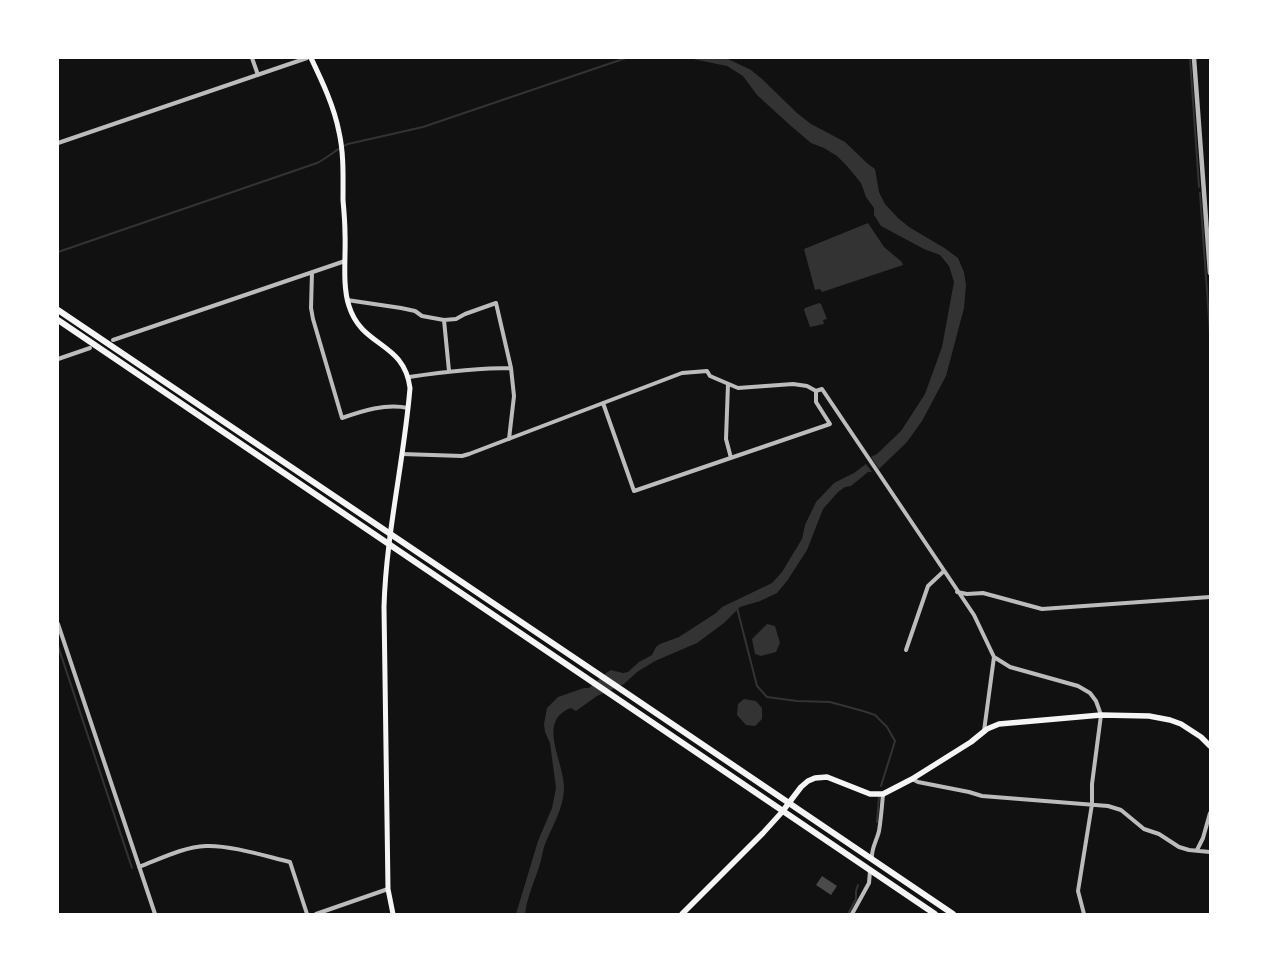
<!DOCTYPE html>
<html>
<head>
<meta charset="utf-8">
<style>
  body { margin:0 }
  #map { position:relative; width:1268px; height:972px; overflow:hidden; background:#111; font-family:"Playfair Display",serif }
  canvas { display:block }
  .frame { position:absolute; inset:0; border:59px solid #fff; pointer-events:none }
</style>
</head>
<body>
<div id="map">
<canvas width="1268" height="972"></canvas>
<div class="frame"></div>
</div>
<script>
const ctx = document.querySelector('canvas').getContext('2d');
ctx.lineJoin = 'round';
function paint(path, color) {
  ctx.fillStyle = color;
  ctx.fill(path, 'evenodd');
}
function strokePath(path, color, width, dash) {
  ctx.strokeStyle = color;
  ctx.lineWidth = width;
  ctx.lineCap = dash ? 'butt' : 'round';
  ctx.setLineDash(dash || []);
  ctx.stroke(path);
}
paint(new Path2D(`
  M688 58H726L751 70 762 79 797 113 811 124 845 142 868 164 875 169 879 192 885 204 898 218 909 227 946 249 958 258 964 272 966 285 964 308 946 376 922 421 907 442 879 469 871 457 877 454 901 431 925 394 942 347 954 282 949 266 940 255 924 249 881 226 874 215V208L866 197 861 183 847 166 837 156 824 148 811 143 791 126 757 95 743 76 727 66Z
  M868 223 884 247 902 262 903 265 822 292 820 289 815 290 804 249Z
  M819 303 821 304 827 319 823 320 824 324 810 327 804 310 805 308Z
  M866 464 872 472H868L851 486 845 487 838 492 823 509 807 550 787 581 777 593 760 601 740 607 724 623 697 643 655 661 637 672 624 684 597 696 576 711 571 708C535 721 566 764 564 790 563 809 552 827 545 844 542 852 542 859 539 867 534 882 527 898 525 914H516L538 841 552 808 556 788 550 743 545 732 544 724 547 708 558 697 584 688H589L606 673 611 670 623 673 628 672 639 662 652 655 656 647 660 644 679 637 716 613 722 607 772 583 782 572 802 539 805 525 816 502 834 483 854 473Z
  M767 624 775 626 780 643 776 652 761 656 755 654 752 639Z
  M744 699 756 701 762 708V719L755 726 746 725 737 715 738 704Z`), '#333');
strokePath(new Path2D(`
  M1190 58 1199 187
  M1200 193 1210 333
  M58 252 317 163C329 157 336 149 348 144L423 127 626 58
  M737 608 757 686 767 697 797 701 830 702 863 711 875 715 887 727 895 741 881 786
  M58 646 132 868
  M877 822 879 796
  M848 914 856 899V891L858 885`), '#333', 2);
paint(new Path2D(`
  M822 876 837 886 831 895 816 885Z`), '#4a4a4a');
strokePath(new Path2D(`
  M252 58 258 75
  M58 143 307 58
  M312 272 311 308 313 319 342 418C362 411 386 403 408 408
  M347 300 401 308 415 311 422 316 444 320 456 319 465 314 496 303 511 368
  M444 320 449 371
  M113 340 345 261
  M58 359 90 348
  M409 377C443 372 476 368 511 368L514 396 509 439
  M728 384 726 439 731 458
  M603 403 634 491 830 424 816 402V391
  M402 454 462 456 469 454 682 373 707 371 710 376 738 388 793 384 807 386 816 391 822 389 974 615 994 657 1010 667 1078 686 1090 693 1096 701 1101 715 1092 784V804L1078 891 1084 914
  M957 592 967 594 983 593 1042 609 1210 597
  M58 624 155 914
  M906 650 928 586 944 571
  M984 731 994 657
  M912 779 918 782 969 792 982 796 1108 806 1121 810 1144 829 1159 834 1179 847 1189 850 1210 852
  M1197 850 1203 838 1210 813
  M872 858C871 849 877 840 879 831 881 819 882 806 883 794
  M139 867C160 859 183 847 206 846 230 845 265 856 290 862L307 914
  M316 914 388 889
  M852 914 869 883 870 871`), '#bcbcbc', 4);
strokePath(new Path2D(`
  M1194 58 1210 273`), '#bcbcbc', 4.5);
strokePath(new Path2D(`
  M311 58C322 81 334 106 339 132 344 154 343 177 343 200 344 211 345 223 345 234 346 256 342 285 349 306 362 348 404 341 410 388 404 461 386 534 384 607L388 889 393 914`), '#f5f5f5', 5);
strokePath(new Path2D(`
  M682 914 763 833 782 812 801 787 808 781 815 778 827 777 870 794H883L912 779 971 742 987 729 999 724 1101 715 1149 716 1170 720 1181 724 1201 737 1210 746`), '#f5f5f5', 5.5);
strokePath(new Path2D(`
  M58 310C244 434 430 560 616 686 728 762 841 837 953 914
  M58 320 935 914`), '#f5f5f5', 6);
</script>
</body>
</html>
